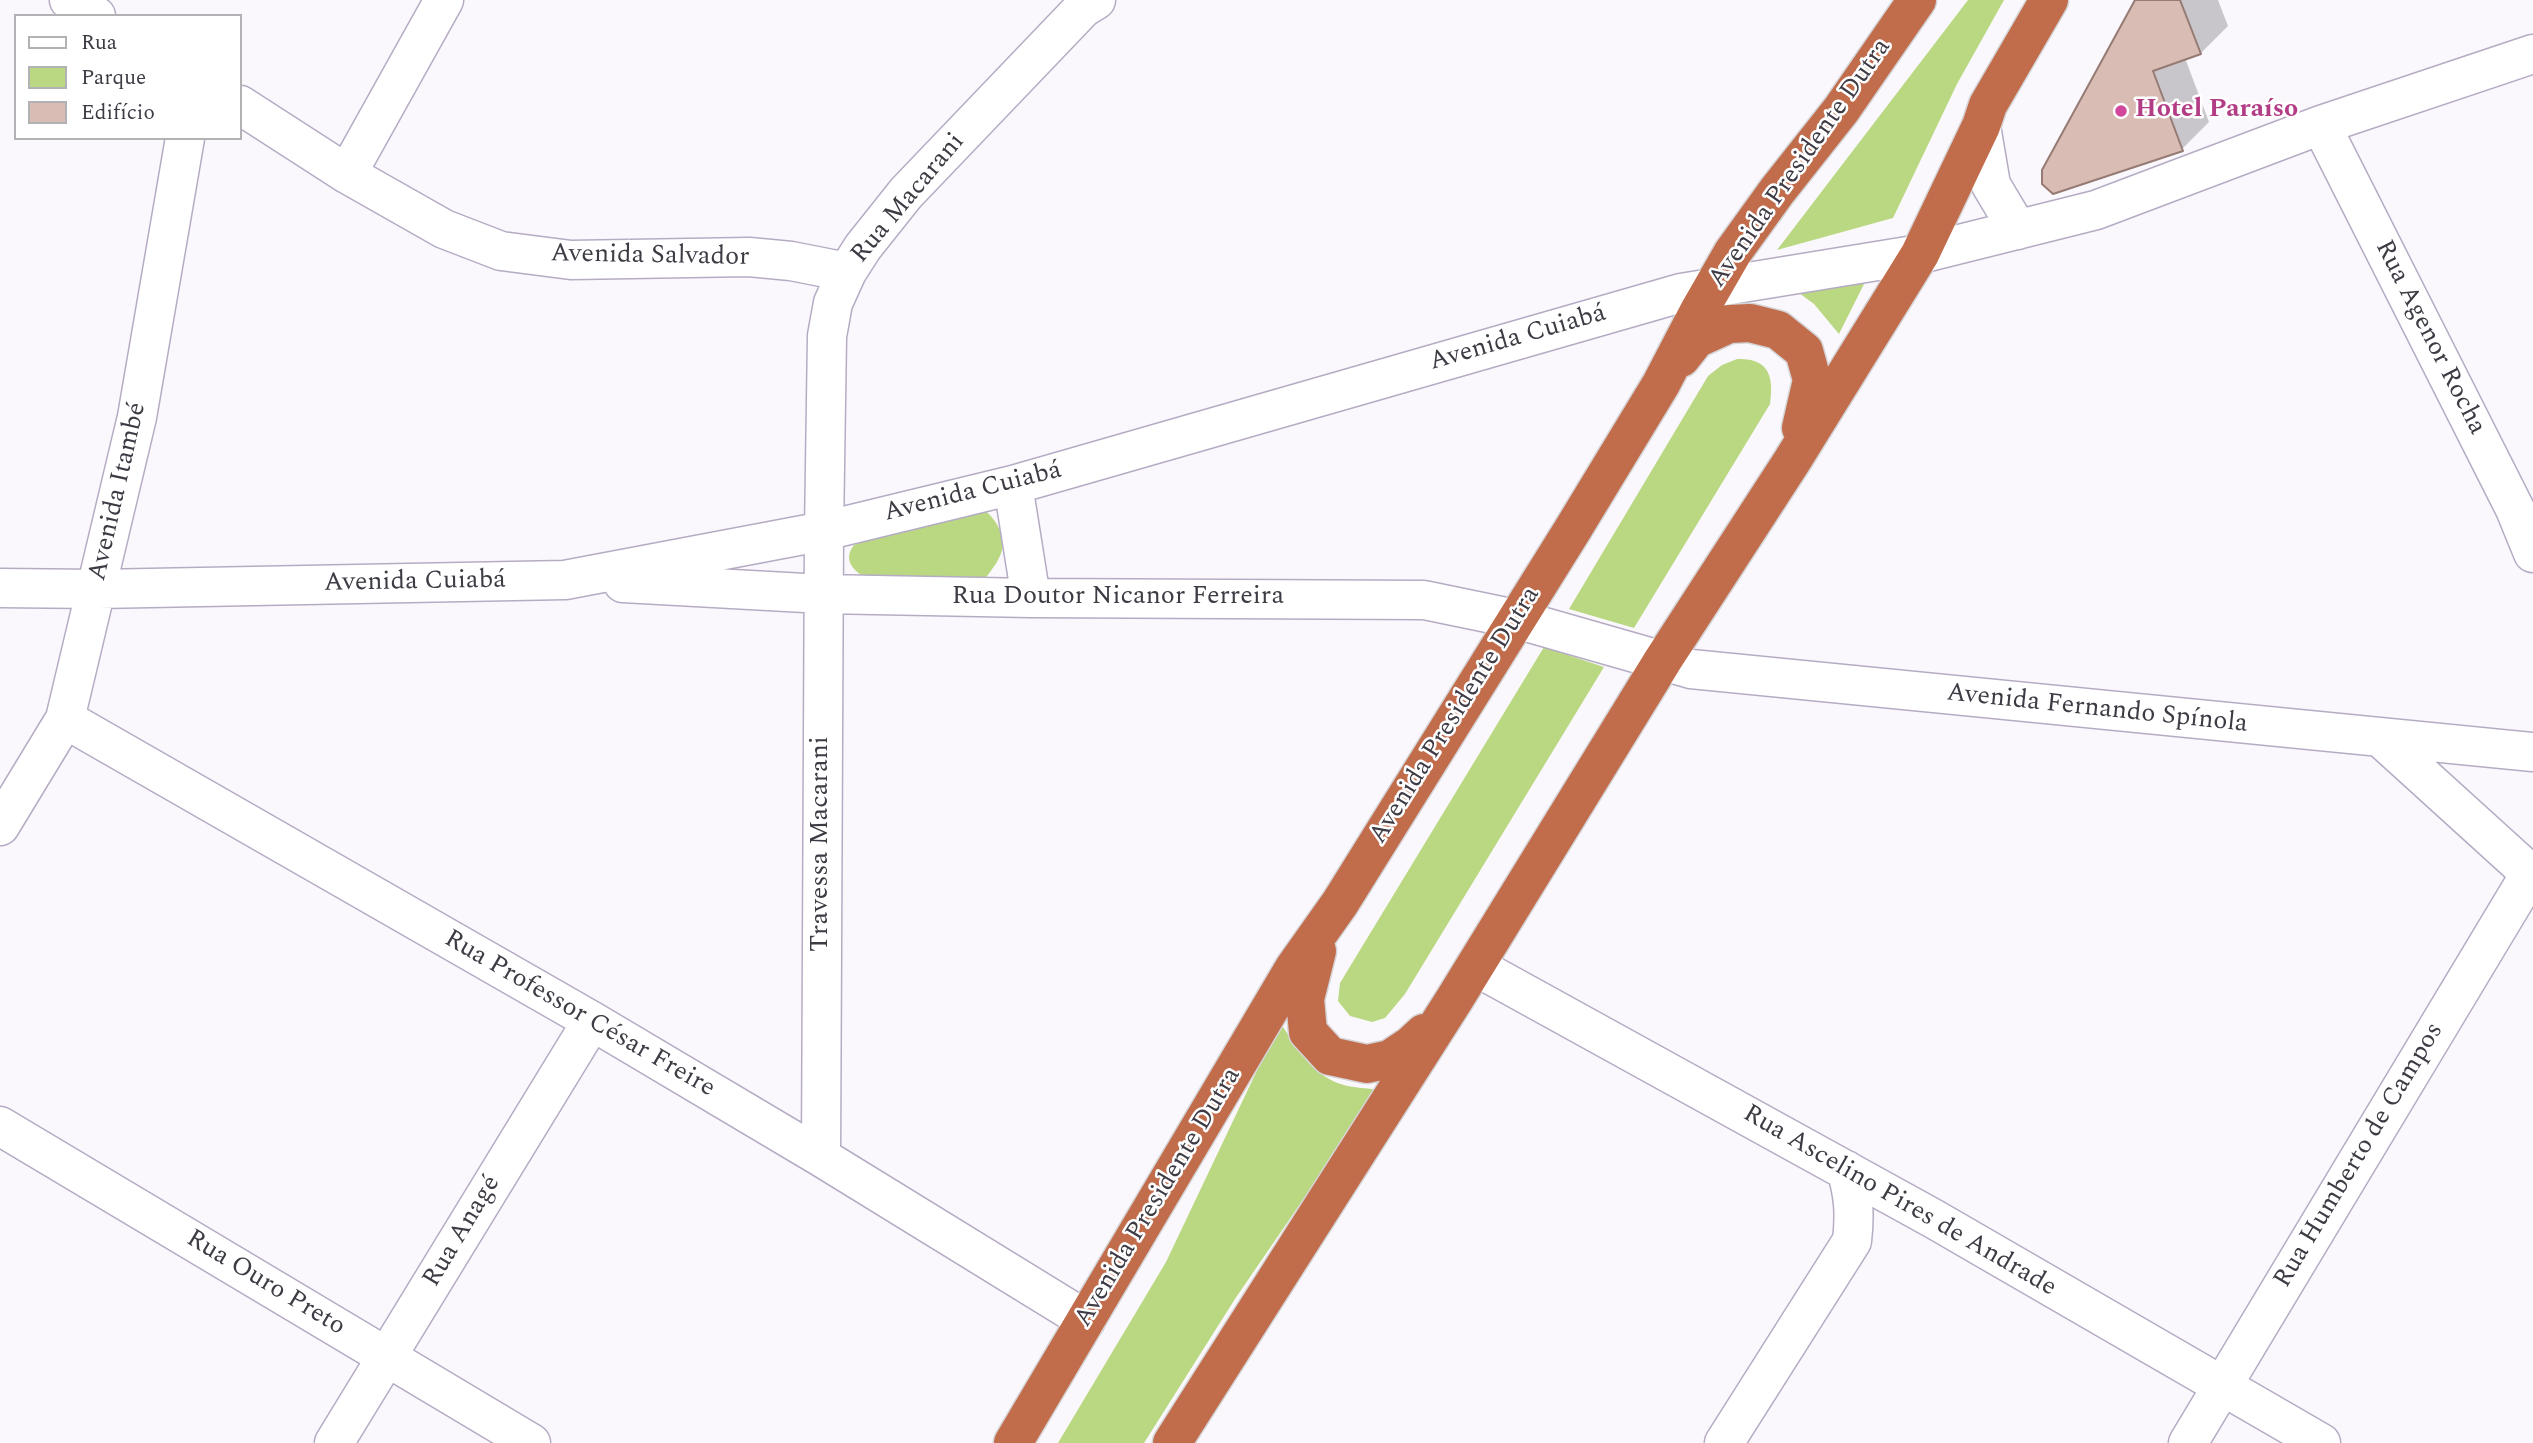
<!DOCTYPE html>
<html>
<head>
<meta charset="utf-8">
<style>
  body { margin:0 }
  #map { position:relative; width:2533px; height:1443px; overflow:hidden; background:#faf8fd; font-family:Spectral,serif }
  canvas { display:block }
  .legend { position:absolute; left:14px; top:14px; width:228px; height:126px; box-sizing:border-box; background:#fff; border:2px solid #b2b1b4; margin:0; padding:9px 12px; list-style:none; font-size:21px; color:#3e3b44 }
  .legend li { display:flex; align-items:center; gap:14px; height:35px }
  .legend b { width:35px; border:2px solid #b2b1b4 }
</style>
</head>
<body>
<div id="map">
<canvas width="2533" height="1443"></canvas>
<ul class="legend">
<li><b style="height:9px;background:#fff"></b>Rua</li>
<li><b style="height:19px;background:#bad882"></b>Parque</li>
<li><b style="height:19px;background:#d9bdb5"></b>Edifício</li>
</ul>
</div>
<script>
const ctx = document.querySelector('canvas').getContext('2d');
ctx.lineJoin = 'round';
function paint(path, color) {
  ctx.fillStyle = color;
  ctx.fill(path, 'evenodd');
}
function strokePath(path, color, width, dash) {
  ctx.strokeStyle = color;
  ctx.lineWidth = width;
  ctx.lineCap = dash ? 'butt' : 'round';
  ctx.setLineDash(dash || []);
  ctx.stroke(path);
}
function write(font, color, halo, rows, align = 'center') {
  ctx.font = font + ' Spectral,serif';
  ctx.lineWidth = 5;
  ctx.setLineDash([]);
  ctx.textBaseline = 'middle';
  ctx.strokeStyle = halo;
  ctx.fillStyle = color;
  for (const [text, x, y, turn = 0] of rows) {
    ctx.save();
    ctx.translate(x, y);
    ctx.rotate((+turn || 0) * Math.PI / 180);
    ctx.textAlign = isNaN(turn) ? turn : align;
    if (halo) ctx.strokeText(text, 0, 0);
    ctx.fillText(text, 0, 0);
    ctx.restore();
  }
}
paint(new Path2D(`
  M1968 0H2004L1957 84 1893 218 1777 250Z
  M1869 274 1839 334 1814 304 1795 290Z
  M1737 359C1769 358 1774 376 1770 404L1634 628 1569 609 1708 376 1722 365Z
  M966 505C970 505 974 505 977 506 990 510 1005 532 1003 546 1001 559 992 569 985 579L861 575C849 566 845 557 854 545Z
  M1544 647 1604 667 1405 994 1385 1018 1372 1022 1350 1016 1338 1001 1340 983Z
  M1280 1022C1296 1047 1313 1077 1344 1085 1354 1088 1367 1088 1378 1090L1235 1299 1144 1443H1058L1166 1262Z`), '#bad882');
paint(new Path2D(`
  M2137 0H2218L2228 26 2201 53 2185 58 2209 122 2182 149 2053 192Z`), '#0003');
const building = new Path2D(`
  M2135 0H2180L2201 54 2153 71 2183 151 2053 194 2042 184V170Z`);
paint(building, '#d9bdb5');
strokePath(building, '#957b74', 2);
const minor = new Path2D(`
  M69 0 96 16
  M240 105 347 174 444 229 501 251 571 260 749 257 791 261 847 272
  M2321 125 2515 509 2533 553
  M1981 126 1991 185 2018 230
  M347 174 444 0
  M1013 485 1031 598
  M623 583 823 594 1031 598 1424 600 1516 619 1691 669 2533 752
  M0 588 98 589 565 580 824 531 1013 485 1681 293 1920 254 2096 210 2321 125 2533 54
  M65 719 592 1021 821 1157 1086 1320
  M2381 738 2533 876
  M0 826 65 719 137 417 185 138
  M1475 966 1934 1219 2321 1443
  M0 1126 531 1443
  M821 1157 824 531 827 336 833 303 847 272 863 247 906 193 1083 8 1096 0
  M334 1443 592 1021
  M1724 1443 1852 1241C1855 1215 1854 1195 1846 1170
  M2188 1443 2533 869`);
const highway = new Path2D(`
  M1681 358 1696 339 1729 324 1750 323 1778 330 1804 351 1812 380 1801 428
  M1317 951 1305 999 1308 1032 1330 1056 1367 1064 1390 1059 1411 1045 1424 1033
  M1013 1443 1294 968 1340 903 1573 529 1661 384 1699 311 1733 252 1777 191 1841 110 1917 0
  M1172 1443 1454 1000 1663 660 1792 461 1920 254 1981 126 1988 105 2049 0`);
strokePath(minor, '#b5acc4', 41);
strokePath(highway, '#d5d4d6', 41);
strokePath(minor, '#fff', 38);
strokePath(highway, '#c16c4b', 38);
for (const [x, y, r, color] of [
  [2121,111,7,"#d1479c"]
]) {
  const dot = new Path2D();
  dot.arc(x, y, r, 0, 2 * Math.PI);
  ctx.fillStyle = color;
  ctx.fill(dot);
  strokePath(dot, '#fff', 2.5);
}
write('bold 26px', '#b23c85', '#fff', [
  ["Hotel Paraíso",2135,111]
], 'left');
write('26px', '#3e3b44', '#fff', [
  ["Avenida Presidente Dutra",1801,164,-55],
  ["Rua Macarani",909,199,-50],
  ["Avenida Salvador",650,257,1],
  ["Rua Agenor Rocha",2429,338,63],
  ["Avenida Cuiabá",1518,339,-16],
  ["Avenida Itambé",119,492,-77],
  ["Avenida Cuiabá",973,493,-14],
  ["Avenida Cuiabá",415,583,-1],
  ["Rua Doutor Nicanor Ferreira",1118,598],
  ["Avenida Fernando Spínola",2097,710,6],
  ["Avenida Presidente Dutra",1456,716,-58],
  ["Travessa Macarani",822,844,-90],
  ["Rua Professor César Freire",579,1015,30],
  ["Rua Humberto de Campos",2360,1156,-59],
  ["Avenida Presidente Dutra",1159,1198,-59],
  ["Rua Ascelino Pires de Andrade",1899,1202,30],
  ["Rua Anagé",463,1232,-59],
  ["Rua Ouro Preto",265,1284,31]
]);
</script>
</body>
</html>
